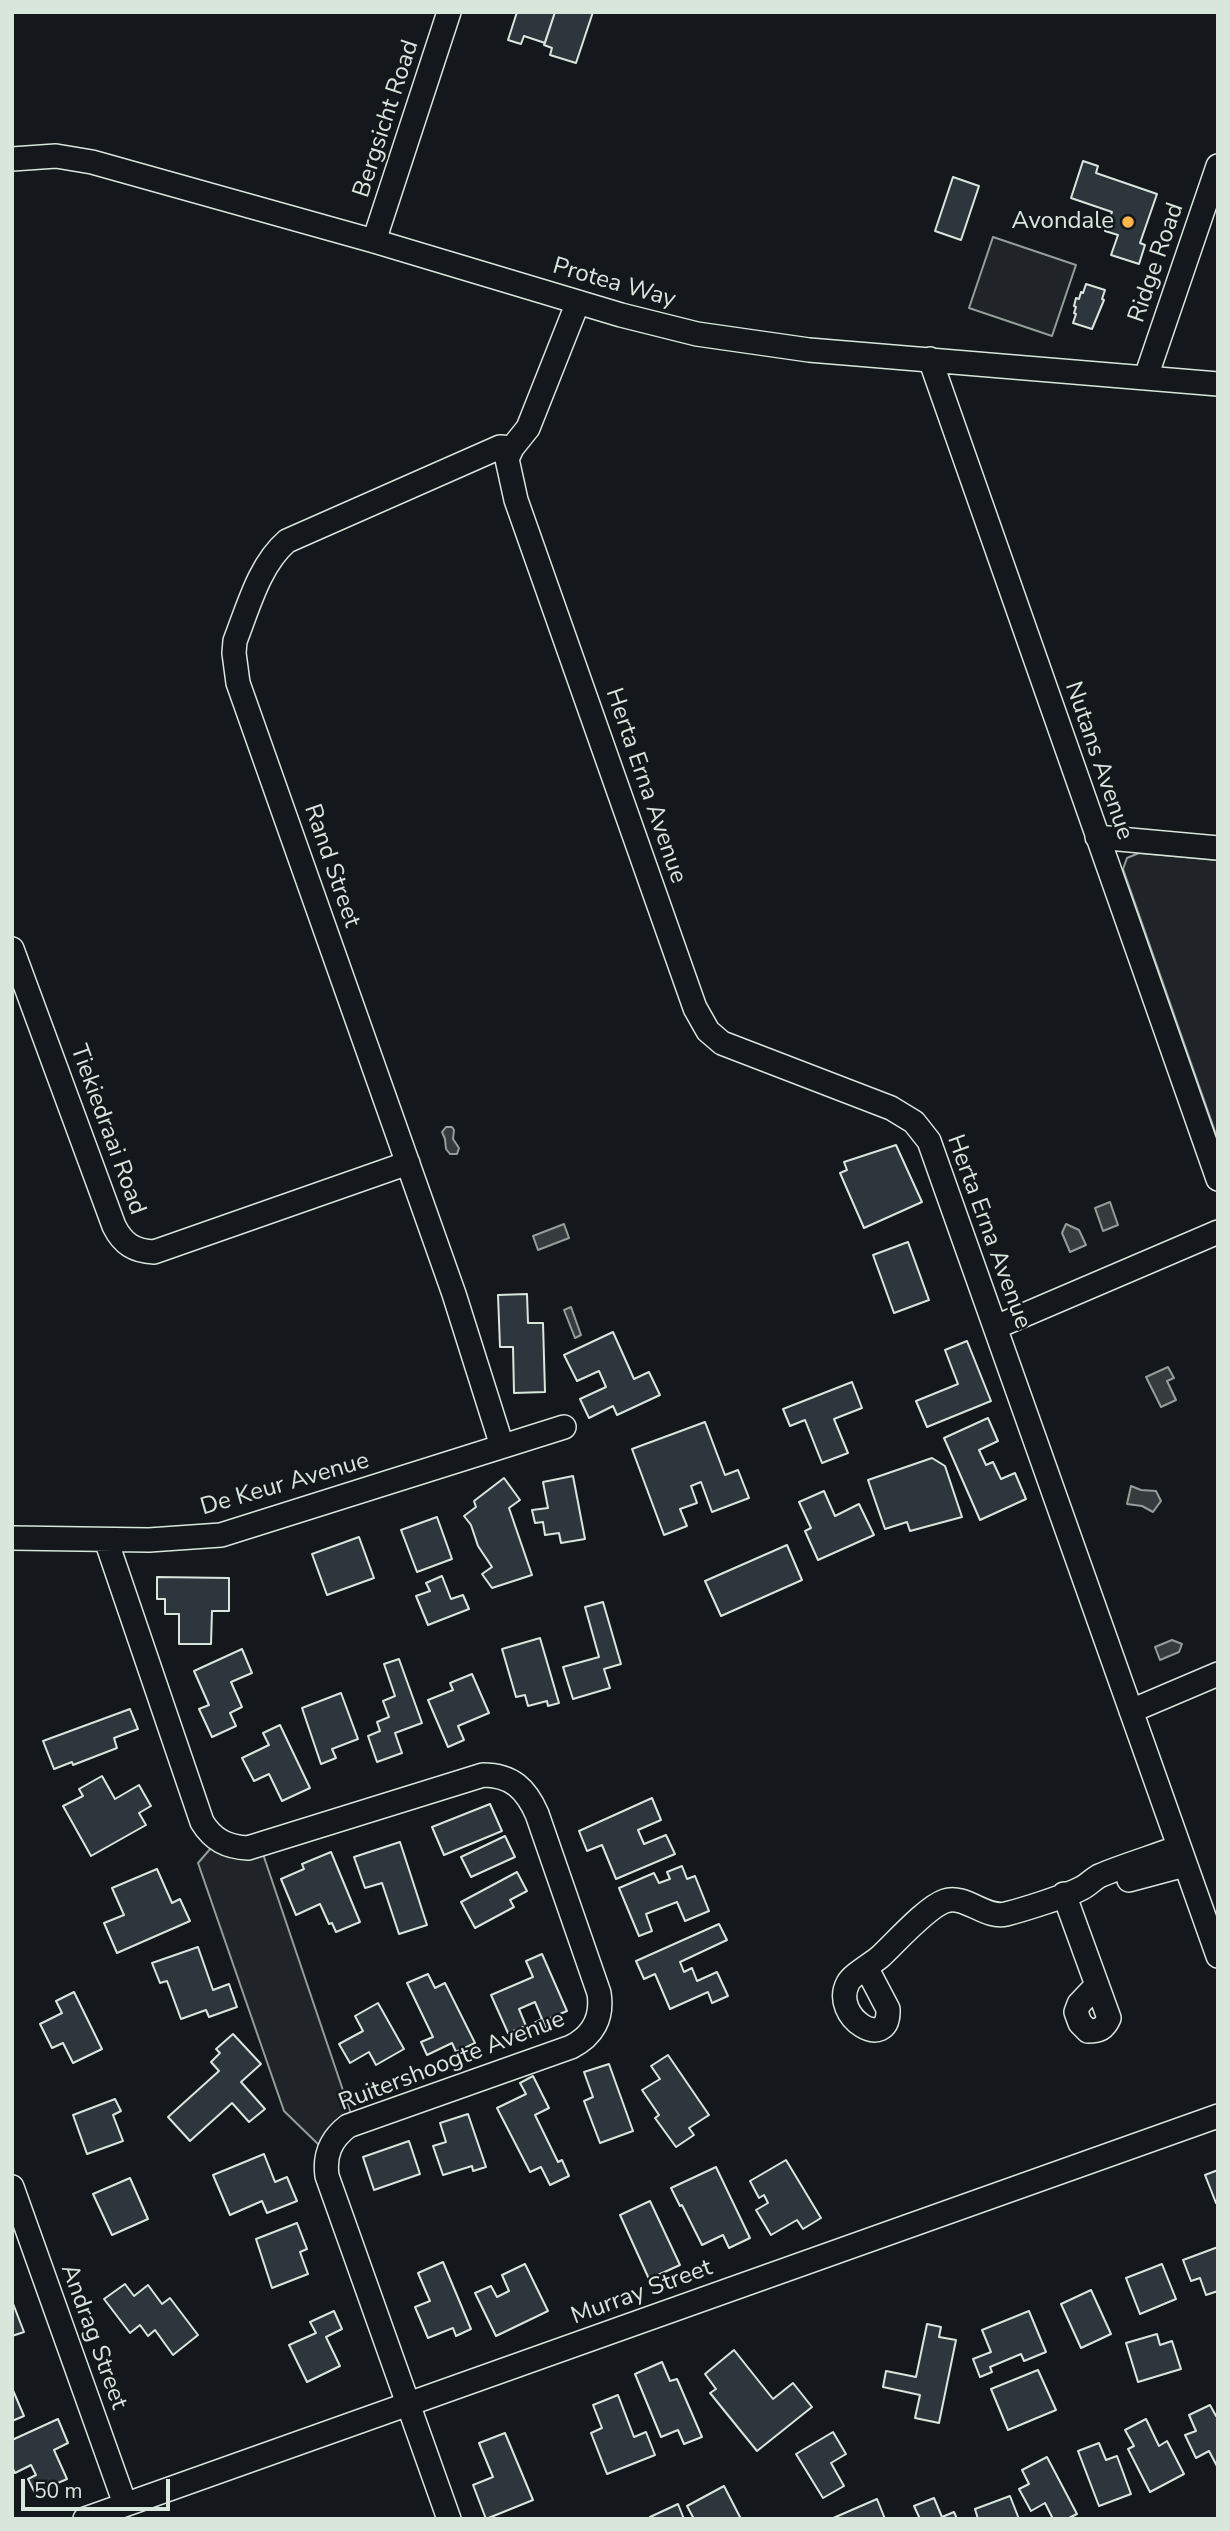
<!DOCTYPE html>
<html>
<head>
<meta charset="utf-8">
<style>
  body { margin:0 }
  #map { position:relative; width:1230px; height:2531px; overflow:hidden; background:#14181c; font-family:"Nunito Sans",sans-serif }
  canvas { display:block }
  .frame { position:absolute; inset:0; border:14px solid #d8e6dc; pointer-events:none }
  .scale { position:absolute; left:21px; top:2479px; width:149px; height:32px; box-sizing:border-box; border:4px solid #d8e6dc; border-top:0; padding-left:9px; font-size:21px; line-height:24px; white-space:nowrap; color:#d8e6dc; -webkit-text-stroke:5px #14181c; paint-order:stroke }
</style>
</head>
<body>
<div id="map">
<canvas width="1230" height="2531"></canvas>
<div class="frame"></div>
<div class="scale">50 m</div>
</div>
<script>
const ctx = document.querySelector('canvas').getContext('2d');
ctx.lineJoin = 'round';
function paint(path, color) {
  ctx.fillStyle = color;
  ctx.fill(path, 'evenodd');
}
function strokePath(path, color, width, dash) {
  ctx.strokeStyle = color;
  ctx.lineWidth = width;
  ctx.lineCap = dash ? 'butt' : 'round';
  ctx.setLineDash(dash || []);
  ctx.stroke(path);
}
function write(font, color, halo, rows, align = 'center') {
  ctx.font = font + ' "Nunito Sans",sans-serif';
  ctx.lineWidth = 5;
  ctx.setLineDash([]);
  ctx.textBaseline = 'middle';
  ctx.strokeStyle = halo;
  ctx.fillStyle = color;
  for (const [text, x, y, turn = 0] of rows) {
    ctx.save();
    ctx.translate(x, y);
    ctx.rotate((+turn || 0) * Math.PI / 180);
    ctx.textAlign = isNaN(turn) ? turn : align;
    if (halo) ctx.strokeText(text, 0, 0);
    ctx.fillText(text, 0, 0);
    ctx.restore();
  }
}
const green = new Path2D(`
  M993 237 1076 265 1052 336 969 308Z
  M1139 853 1218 860V1140L1123 869 1127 858Z
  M211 1848 263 1854 351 2114 320 2146 284 2111 198 1863Z`);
paint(green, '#202428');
strokePath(green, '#939e99', 2);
const water = new Path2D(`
  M446 1127H452L454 1130 453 1139 459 1148 457 1154H450L446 1149 445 1139 442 1132Z
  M1110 1202 1118 1225 1103 1231 1095 1208Z
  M564 1224 569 1238 538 1250 533 1236Z
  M1066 1224 1079 1230 1086 1245 1070 1252 1062 1233Z
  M571 1307 581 1335 575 1338 564 1310Z
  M1168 1367 1174 1378 1167 1381 1176 1400 1161 1407 1146 1377Z
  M1131 1486 1141 1490 1156 1491 1161 1501 1153 1512 1142 1506 1127 1504Z
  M1172 1640 1182 1644 1179 1652 1160 1660 1155 1647Z`);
paint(water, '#363b3e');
strokePath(water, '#939e99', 2);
const building = new Path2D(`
  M517 12H555L545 43 524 36 521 44 508 40Z
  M555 12H593L576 63 550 55 552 48 544 45Z
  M1083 161 1098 166 1096 173 1157 194 1140 243 1145 245 1139 264 1111 255 1118 235 1105 231 1112 212 1071 198Z
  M953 177 979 186 961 240 935 231Z
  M1086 284 1105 290 1102 299 1104 300 1092 329 1073 323 1076 314 1074 313 1076 307 1074 306 1076 298 1079 299 1081 292 1083 293Z
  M896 1145 922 1202 864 1228 840 1173 847 1170 844 1162Z
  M908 1242 929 1300 894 1313 873 1255Z
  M527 1294 528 1323H543L545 1392 514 1393 513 1347H500L498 1295Z
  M613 1332 634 1379 649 1372 660 1395 617 1415 613 1406 589 1418 580 1399 606 1387 599 1371 577 1381 564 1355Z
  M967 1341 991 1401 927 1427 916 1401 958 1384 945 1350Z
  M852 1382 862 1408 834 1419 848 1453 822 1463 805 1420 790 1426 783 1409Z
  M988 1418 998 1441 979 1450 986 1465 993 1462 1001 1479 1015 1473 1026 1499 980 1520 944 1438Z
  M705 1422 725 1475 738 1470 749 1498 712 1512 701 1482 691 1486 697 1503 680 1509 687 1526 664 1535 632 1449Z
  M932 1458 945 1466 962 1517 910 1531 907 1522 885 1529 868 1480Z
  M573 1476 585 1539 561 1543 559 1533 545 1535 543 1522 535 1523 532 1510 548 1508 543 1482Z
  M504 1478 520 1500 509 1508 532 1575 492 1588 482 1574 492 1567 478 1546 471 1525 464 1516 476 1507 474 1501Z
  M824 1491 835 1516 859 1504 874 1535 818 1560 805 1531 811 1528 799 1502Z
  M437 1517 452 1559 417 1572 401 1530Z
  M359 1537 374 1578 327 1595 312 1554Z
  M787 1545 802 1580 721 1616 705 1581Z
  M442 1576 451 1599 463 1595 469 1609 428 1625 416 1596 430 1591 426 1583Z
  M157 1577 229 1578V1611H212L211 1644H179V1614H165V1599H157Z
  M603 1602 621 1664 604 1669 610 1688 573 1699 563 1667 599 1657 585 1607Z
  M540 1638 559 1703 548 1706 547 1701 528 1706 525 1695 516 1697 502 1649Z
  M242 1649 252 1673 231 1682 242 1707 230 1713 236 1726 212 1737 199 1709 209 1705 194 1671Z
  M399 1659 422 1723 395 1733 402 1753 377 1762 368 1736 380 1731 377 1722 389 1717 383 1701 395 1696 384 1664Z
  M472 1674 489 1713 458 1726 464 1740 448 1747 428 1700 453 1690 450 1683Z
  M341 1693 358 1739 332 1749 336 1758 321 1764 302 1708Z
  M130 1709 138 1729 114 1738 117 1748 73 1765 72 1762 54 1769 43 1741Z
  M280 1725 310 1788 282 1801 269 1774 254 1781 242 1758 269 1745 263 1733Z
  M102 1776 115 1799 139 1785 151 1806 139 1813 146 1825 91 1856 63 1806 83 1796 79 1789Z
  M652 1798 661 1820 638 1830 644 1844 666 1835 675 1854 616 1879 602 1845 587 1851 579 1831Z
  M490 1804 502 1831 444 1855 432 1827Z
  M505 1836 515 1857 471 1877 461 1857Z
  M400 1842 427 1925 399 1934 382 1883 365 1888 354 1857Z
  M331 1852 360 1922 336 1932 332 1923 329 1924 320 1904 296 1915 281 1879 304 1869 302 1864Z
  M682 1866 687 1879 695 1876 709 1911 685 1921 677 1902 646 1914 652 1931 639 1936 619 1888 654 1873 659 1883 670 1879 667 1872Z
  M157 1869 172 1903 180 1899 190 1921 117 1953 104 1923 124 1915 112 1888Z
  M517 1872 527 1891 510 1900 514 1907 475 1928 461 1902Z
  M719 1924 727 1940 680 1962 684 1972 692 1968 697 1981 717 1972 728 1996 712 2003 708 1992 670 2009 655 1974 644 1979 636 1961Z
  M198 1947 213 1990 229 1984 237 2007 209 2017 206 2010 181 2019 167 1981 160 1983 152 1963Z
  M542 1954 567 2011 543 2021 547 2031 539 2034 534 2023 542 2019 535 2002 519 2009 526 2026 508 2033 491 1995 533 1977 526 1961Z
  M428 1974 435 1988 445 1983 475 2043 456 2052 452 2043 427 2055 421 2042 433 2037 407 1983Z
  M74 1992 102 2049 73 2063 63 2043 52 2048 40 2024 62 2013 56 2001Z
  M378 2003 404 2049 376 2065 369 2052 350 2063 339 2044 363 2031 355 2016Z
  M233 2034 261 2064 241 2082 265 2109 249 2122 232 2103 190 2141 168 2117 219 2071 211 2062 220 2053 216 2049Z
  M668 2055 709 2115 689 2128 694 2135 676 2147 655 2118 659 2115 642 2090 660 2079 651 2066Z
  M609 2064 633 2131 600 2143 584 2101 593 2097 584 2072Z
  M533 2076 549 2108 535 2115 558 2162 562 2160 569 2176 550 2185 541 2167 530 2172 497 2108 526 2094 520 2083Z
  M115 2099 121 2111 113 2115 123 2141 87 2154 73 2115Z
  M468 2114 486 2167 473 2171 472 2166 443 2175 433 2146 446 2142 440 2123Z
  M409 2141 420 2174 374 2190 363 2157Z
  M264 2154 275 2182 287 2177 297 2201 267 2213 262 2201 230 2215 213 2175Z
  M786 2160 821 2218 803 2229 797 2220 771 2235 756 2210 768 2203 764 2195 759 2198 750 2181Z
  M716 2167 750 2238 729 2248 723 2235 702 2245 682 2205 680 2206 671 2188Z
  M1218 2170V2202L1216 2203 1205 2175Z
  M130 2178 148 2219 112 2235 93 2194Z
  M650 2201 680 2265 649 2279 620 2215Z
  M297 2223 307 2249 300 2252 308 2274 272 2288 256 2239Z
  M1218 2247V2291L1206 2295 1200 2278 1191 2281 1183 2260Z
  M443 2262 471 2329 456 2336 453 2328 428 2338 415 2307 430 2301 418 2273Z
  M525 2264 548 2311 496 2336 475 2293 491 2286 497 2297 509 2291 502 2275Z
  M1162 2264 1176 2299 1140 2314 1126 2278Z
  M125 2284 134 2296 148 2285 162 2304 170 2298 198 2335 173 2355 155 2330 148 2336 140 2325 130 2333 104 2299Z
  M1091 2290 1111 2334 1081 2348 1061 2304Z
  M12 2301 24 2332 12 2336Z
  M334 2311 342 2329 326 2337 340 2366 307 2382 289 2345 316 2333 310 2322Z
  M1029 2311 1046 2352 1024 2361 1021 2354 990 2367 992 2372 980 2377 973 2359 991 2352 982 2330Z
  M927 2324 941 2327 939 2337 956 2340 939 2423 915 2418 920 2395 883 2387 886 2371 916 2377Z
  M1157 2334 1160 2345 1172 2341 1181 2369 1138 2382 1126 2343Z
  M734 2350 773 2399 793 2383 812 2407 757 2451 710 2393 716 2389 705 2374Z
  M662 2362 670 2381 677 2379 702 2437 684 2444 678 2430 661 2437 635 2374Z
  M1038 2370 1056 2410 1008 2430 991 2389Z
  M12 2388 24 2416 12 2421Z
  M618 2395 634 2437 646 2432 655 2455 607 2474 591 2433 602 2428 593 2405Z
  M1210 2405 1216 2416 1218 2415V2468L1209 2451 1196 2458 1185 2435 1196 2431 1189 2415Z
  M58 2419 68 2443 54 2450 67 2479 35 2493 28 2479 36 2475 31 2465 15 2473 12 2467V2440Z
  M1146 2419 1159 2446 1167 2441 1184 2474 1150 2492 1128 2449 1134 2446 1125 2430Z
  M833 2432 846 2454 831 2463 844 2486 823 2498 796 2454Z
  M505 2433 533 2500 486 2519 473 2485 493 2477 479 2443Z
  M1099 2443 1106 2460 1117 2456 1131 2494 1099 2506 1078 2451Z
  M1047 2457 1077 2514 1067 2519H1053L1045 2503 1031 2511 1019 2489 1029 2484 1022 2470Z
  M724 2486 741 2519H694L687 2506Z
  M1010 2496 1019 2519H978L975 2509Z
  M934 2498 942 2517 954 2512 957 2519H920L914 2506Z
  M877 2499 885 2519H831Z
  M678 2504 684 2519H651L650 2517Z`);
paint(building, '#2c363c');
strokePath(building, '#d8e6dc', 2);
const minor = new Path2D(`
  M12 159 56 156 92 162 374 241 621 315 697 334 809 350 1218 384
  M374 241 449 12
  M578 302 528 428 512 448 507 459 516 500 695 1008 708 1031 722 1043 891 1108 914 1122 929 1141 1218 1956
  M930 359 1218 1179
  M1146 377 1218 166
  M1097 837 1218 848
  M12 949 114 1226C123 1244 134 1251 154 1252L408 1163
  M996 1327 1218 1232
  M502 1446 454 1294 238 683 234 653 235 641C248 608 259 565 287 541L500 447 512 448
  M12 1538 149 1540 221 1535 564 1427
  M106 1540 202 1822C213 1840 227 1847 248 1848L483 1775C512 1775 526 1789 537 1814L599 1993C603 2018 593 2036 571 2047L348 2126C331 2139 324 2154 327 2176L449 2519
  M1131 1711 1218 1674
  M1129 1880 1185 1865
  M1064 1894 1109 2018C1104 2029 1099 2031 1088 2031L1080 2023 1076 2012 1079 2004 1097 1985
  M867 1969 888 2009C890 2054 830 2017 848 1983 852 1975 872 1964 881 1956 896 1942 927 1907 945 1901 965 1894 985 1919 1006 1914 1022 1910 1067 1896 1082 1888 1088 1885 1092 1880 1099 1876 1125 1865 1153 1857 1179 1847
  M12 2187 125 2504
  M85 2519 1218 2116`);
strokePath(minor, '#d8e6dc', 26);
strokePath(minor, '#14181c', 23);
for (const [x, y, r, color] of [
  [1128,222,7,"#ffb74d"]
]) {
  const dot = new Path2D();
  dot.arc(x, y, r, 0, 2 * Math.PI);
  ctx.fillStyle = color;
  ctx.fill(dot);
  strokePath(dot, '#14181c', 2.5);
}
write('24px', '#d8e6dc', '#14181c', [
  ["Bergsicht Road",387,119,-72],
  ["Ridge Road",1157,263,-71],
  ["Protea Way",614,284,16],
  ["Nutans Avenue",1098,761,71],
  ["Herta Erna Avenue",645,786,71],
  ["Rand Street",331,866,71],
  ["Tiekiedraai Road",107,1130,70],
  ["Herta Erna Avenue",988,1232,70],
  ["De Keur Avenue",285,1485,-16],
  ["Ruitershoogte Avenue",452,2062,-21],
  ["Murray Street",642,2293,-20],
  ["Andrag Street",93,2337,70]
]);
write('24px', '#d8e6dc', '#14181c', [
  ["Avondale",1114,222]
], 'right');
</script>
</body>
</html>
